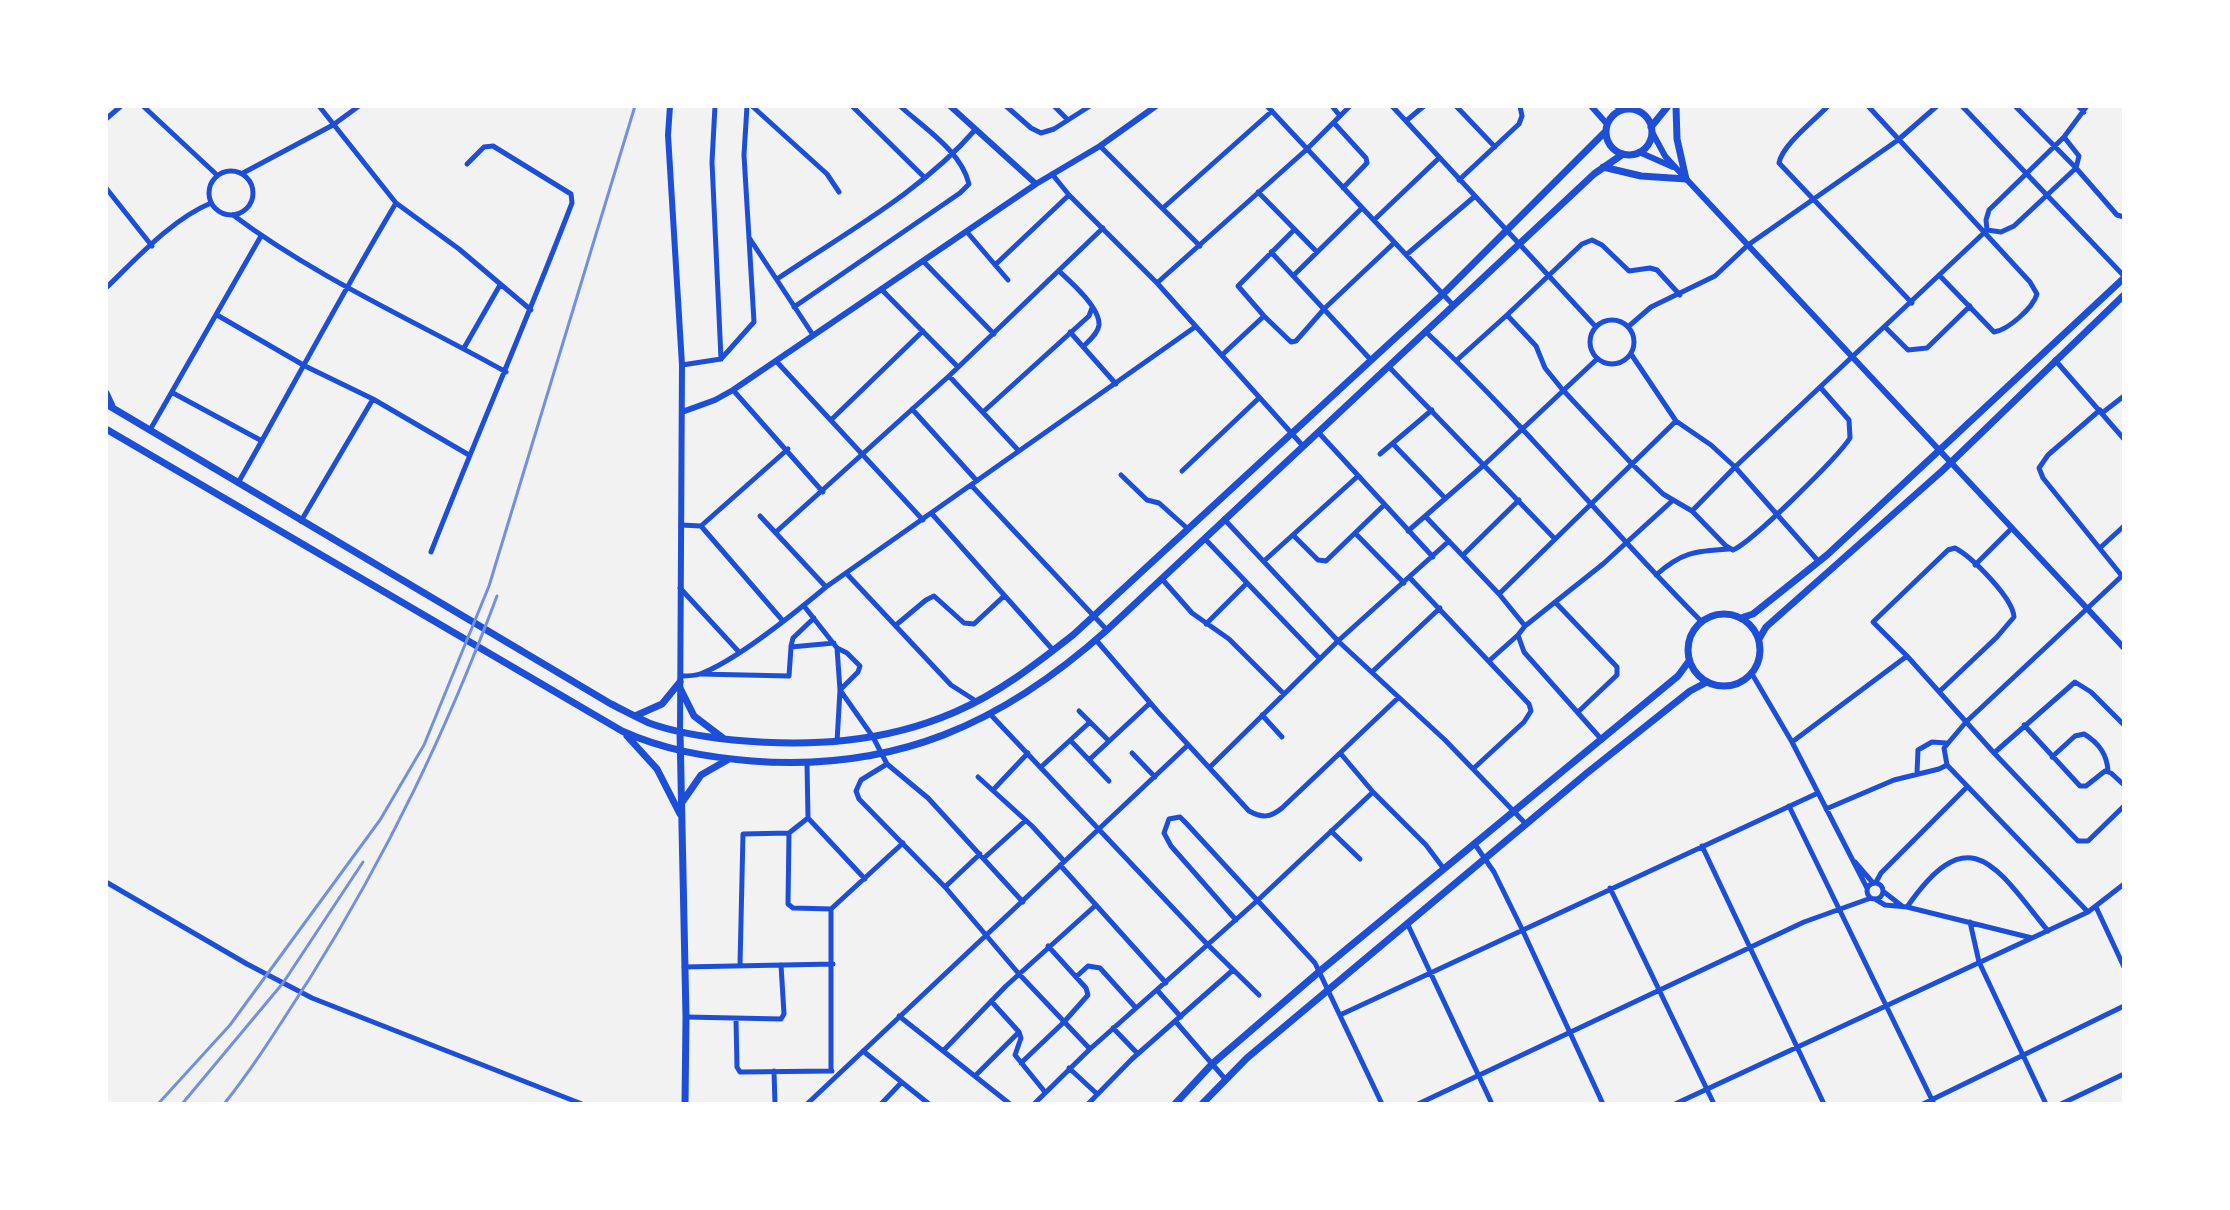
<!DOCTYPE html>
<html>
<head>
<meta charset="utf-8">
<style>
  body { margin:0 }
  #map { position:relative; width:2230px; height:1210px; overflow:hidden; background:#f2f2f2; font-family:"Work Sans",sans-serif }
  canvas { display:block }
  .frame { position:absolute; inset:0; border:108px solid #fff; pointer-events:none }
</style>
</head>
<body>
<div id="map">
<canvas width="2230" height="1210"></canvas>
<div class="frame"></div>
</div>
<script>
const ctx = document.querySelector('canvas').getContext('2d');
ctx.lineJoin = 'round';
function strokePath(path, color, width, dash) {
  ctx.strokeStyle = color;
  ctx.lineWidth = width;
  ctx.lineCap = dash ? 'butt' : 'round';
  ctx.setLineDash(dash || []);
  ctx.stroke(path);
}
strokePath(new Path2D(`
  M143 106 217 175
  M319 106 396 203 459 249 531 310
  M715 106 712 162 721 359
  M752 106 827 174 839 192
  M852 106 925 178
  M1006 106 1031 128 1041 133 1054 129 1090 106
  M1054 106 1068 120
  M1267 106 1454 306
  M1332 106 1340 116
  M1392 106 1596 327
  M1456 106 1495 147
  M1828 106C1815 120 1782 145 1779 163L1912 303
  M1868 106 2030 282 2037 294C2033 308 2008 330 1994 332L1940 276
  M1962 106 2124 276
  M2015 106 2076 168 2117 215 2124 217
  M2078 106 2084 112
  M106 119 121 106
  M1406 121 1424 106
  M1334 123 1366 158 1367 163 1343 188
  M1100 146 1200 246
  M209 193a22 22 0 1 1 44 0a22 22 0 1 1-44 0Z
  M243 173 333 125 359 106
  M1052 174 1069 195 1157 283 1303 446
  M1459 180 1519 124 1522 116 1520 106
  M106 188 152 246
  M1258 192 1317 252
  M1163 208 1272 111
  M233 215C317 278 415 321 506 372
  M1374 220 1439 158
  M1294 230 1238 286 1264 316 1291 342 1296 341 1325 308 1394 243
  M1987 230 1986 220 1989 210 2064 137 2087 106
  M1987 230 2001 232 2014 226 2076 168 2079 156 2064 137
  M967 232 1008 280
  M750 239 813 335
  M1271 252 1371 360
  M1406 255 1474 197
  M923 261 994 334
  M995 265 1069 195
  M1060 272C1072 283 1100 308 1099 325 1098 334 1088 341 1083 347
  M1294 275 1362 208
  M777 279C845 233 921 192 975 130
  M1157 283 1306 150 1350 106
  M106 288C136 259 172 219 211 203
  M881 289 958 367
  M794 307 960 193 969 184C961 151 924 128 900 106
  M217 315 305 366 373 399 469 455
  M1507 315 1582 244 1592 240 1602 245 1629 271 1650 268 1657 270 1680 295
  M1590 342a22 22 0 1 1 44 0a22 22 0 1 1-44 0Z
  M1629 326 1651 307 1715 276 1748 245 1898 140 1937 106
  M1886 328 1908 350 1927 348 1970 306
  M1070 332 1116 384
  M1426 332C1524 423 1607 527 1701 621
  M464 348 500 285
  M1631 354 1676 421 1711 445 1735 467 1819 562
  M1222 355 1264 316
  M1457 360 1507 315 1536 346 1545 368 1562 389 1633 465 1663 494 1692 511 1726 546 1733 550C1752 542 1838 457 1850 438L1849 420 1820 387
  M2055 360 2124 439
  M776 361 923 520
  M682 365 721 359 754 322 744 155 747 106
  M1389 367 1555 539
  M949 376 1018 450
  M733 390 823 492
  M173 393 262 441
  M912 409 977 481
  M2100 410 2048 455 2039 468 2043 478 2122 576
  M983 412 1089 316 1092 308
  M2102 413 2124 396
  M831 420 923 331
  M150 430 261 236
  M1319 433 1433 557
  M1393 444 1445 498
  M1380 454 1432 410
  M1182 471 1259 398
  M1121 475 1147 500 1159 503 1188 529
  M238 483C291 390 341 295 396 203
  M971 485 1107 630
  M1692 511 1735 467 1987 230
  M932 514 1053 650
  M760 516 826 587
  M1425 516 1499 594 1525 626
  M1224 519 1338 641 1445 740 1526 824
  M301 521 373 399
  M681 525 701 526 783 621
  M701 526 788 449
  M1408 531 1485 464 1597 359
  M776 532 949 376 1103 228
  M1355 533 1404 583
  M1293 535 1318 560 1326 561 1384 505
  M1205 539 1320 659
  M2101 547 2124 526
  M431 552C477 435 527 320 572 203L571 194 493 146 484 147 467 164
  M1463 555 1519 500
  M1264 561 1358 476
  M1975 565 2012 528
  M846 573 951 685 976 701
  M1656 575C1682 552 1695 551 1729 549
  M1410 578 1529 704 1531 711 1524 722 1473 769
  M1162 579 1192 613 1229 639 1284 694
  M680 588 739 652
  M1499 594 1676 421
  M1556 603 1617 667V675L1578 712
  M804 606 837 648 840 690 837 742
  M1206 624 1246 584
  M896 625 926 600 934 596 964 623 974 624 1004 596
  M1096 640 1159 713 1249 811C1262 818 1270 818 1282 808L1398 698
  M791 646 793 638 814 618
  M837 648 847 653 860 666 858 672 841 689
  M1490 660 1518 635
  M1372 672 1440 608
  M700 674 789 676 791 647 834 643
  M1752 674 1792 742 1867 888
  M681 676C687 676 694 676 700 674 736 661 796 612 826 587L1195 327
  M840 690 873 737 887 764 928 798 1023 902
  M1940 691 1997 637 2014 617C2013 598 1972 557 1955 548L1948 550 1873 622 1907 656 1994 753
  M1079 711 1109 741
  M990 714 1207 944 1259 995
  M1262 715 1282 737
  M2024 725 2080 786H2086L2105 771 2111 773 2124 785
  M2124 725 2091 692 2075 682 1994 753 2078 841H2088L2124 806
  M1602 740 1524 652 1518 635 1525 626 1603 564 1672 501
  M1071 741 1109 781
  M1792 742 1907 656
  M1132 753 1155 777
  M1341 754 1373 792 1426 845 1444 869
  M2052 757 2075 736 2084 734C2099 743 2107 754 2108 771
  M1090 759 1150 703
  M807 763 808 818 865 879
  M887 764 861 780 856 791 859 799 945 887 1019 974 1090 1049
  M1041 767 1090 722
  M1210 767 1338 641 1449 541
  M1917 773 1918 750 1932 742 1946 743
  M978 777 1032 826 1064 861
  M993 790 1028 753
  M1789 806 1934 1104
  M1826 809 1894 780 1939 769 1947 765
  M1331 831 1360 859
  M789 833 788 904 793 908 831 909 903 843
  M1474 843 1494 872 1522 929 1603 1104
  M1702 846 1824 1104
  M984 858 1025 821
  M1855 862 1873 883
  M1060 865 1166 983
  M106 882 247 964 312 998 582 1104
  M1876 882 1881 873 1967 787
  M1867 891a8 8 0 1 1 16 0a8 8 0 1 1-16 0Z
  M945 887 980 854
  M1610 888 1714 1104
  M1884 892 1902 906
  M1875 899 1885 905 1907 907 2032 938
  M1907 907C1970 816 1996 867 2048 931
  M2096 907 2124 967
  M831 909V1071
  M2088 912 1947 765 1944 748 1966 722 2124 574
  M1236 920 1171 846 1164 833 1169 819 1180 817 1186 823 1315 963 1382 1104
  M1970 922 1979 962 2046 1104
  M1408 925 1492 1104
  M740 965 743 834 789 833 808 818
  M684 967 833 964
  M1076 977 1088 966 1100 968 1136 1008
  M1157 990 1181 1017
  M991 1001 1019 1032 1021 1038 1015 1055 1045 1092
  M1340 1015 1818 793
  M899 1016 1010 1104
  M686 1017 781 1019 784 1014 781 965
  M736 1019 737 1067 740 1072 832 1071
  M1176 1022 1226 1080
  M1113 1028 1138 1054
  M863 1051 929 1104
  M943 1051 1006 986 1096 905
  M1021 1063 1064 1022 1088 995 1086 988 1048 946
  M1069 1068 1096 1093
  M774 1071 775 1104
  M975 1076 1019 1032
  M807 1104 1188 745
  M881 1104 901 1083
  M1034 1104 1090 1049 1258 900 1373 792
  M1088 1104 1132 1059 1233 970
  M1418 1104 1804 922 1871 898
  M1675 1104 2088 912 2124 884
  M1923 1104 2124 1006
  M2061 1104 2124 1074`), '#1d4ed8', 5);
strokePath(new Path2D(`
  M670 106 668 135 682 365 680 731
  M950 106 1036 184
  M1591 106 1607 124
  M1617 106 1623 109
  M1652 132 1665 156 1676 168 2124 648
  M1639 152 1673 167
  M682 412 715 400 733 390 1036 184 1100 146 1156 106`), '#1d4ed8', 6);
strokePath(new Path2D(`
  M1606 132a23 23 0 1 1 46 0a23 23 0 1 1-46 0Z
  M1651 127 1668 106
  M1603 167 1641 176 1686 179 1677 139 1676 106
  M106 393 112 406
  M106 404 611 704C623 710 636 717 649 723 676 733 705 737 733 740 810 747 884 743 955 712 999 693 1036 664 1073 635L1443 294 1606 131
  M106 429 622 731C664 750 706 757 752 761 895 772 1002 724 1107 630L1594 174 1623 154
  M1688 650a36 36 0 1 1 72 0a36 36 0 1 1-72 0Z
  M1741 618 1753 614 1827 555 2124 278
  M1759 639 1766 627 1942 471 2124 295
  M680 688 694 716 723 738
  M635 716 662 704 680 682
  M680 731 686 1017 685 1104
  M627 736 657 769 680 814
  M683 801 701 775 729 759
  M1175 1104 1212 1064 1320 971 1678 676 1689 661
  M1202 1104 1247 1058 1587 773 1690 691 1707 682`), '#1d4ed8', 7);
strokePath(new Path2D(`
  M158 1104 230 1025 380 820 424 745 489 586 635 106
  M182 1104 283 983 363 862
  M224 1104C256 1064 282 1021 310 978 388 853 445 734 497 596`), '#7290e2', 3);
</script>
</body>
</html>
